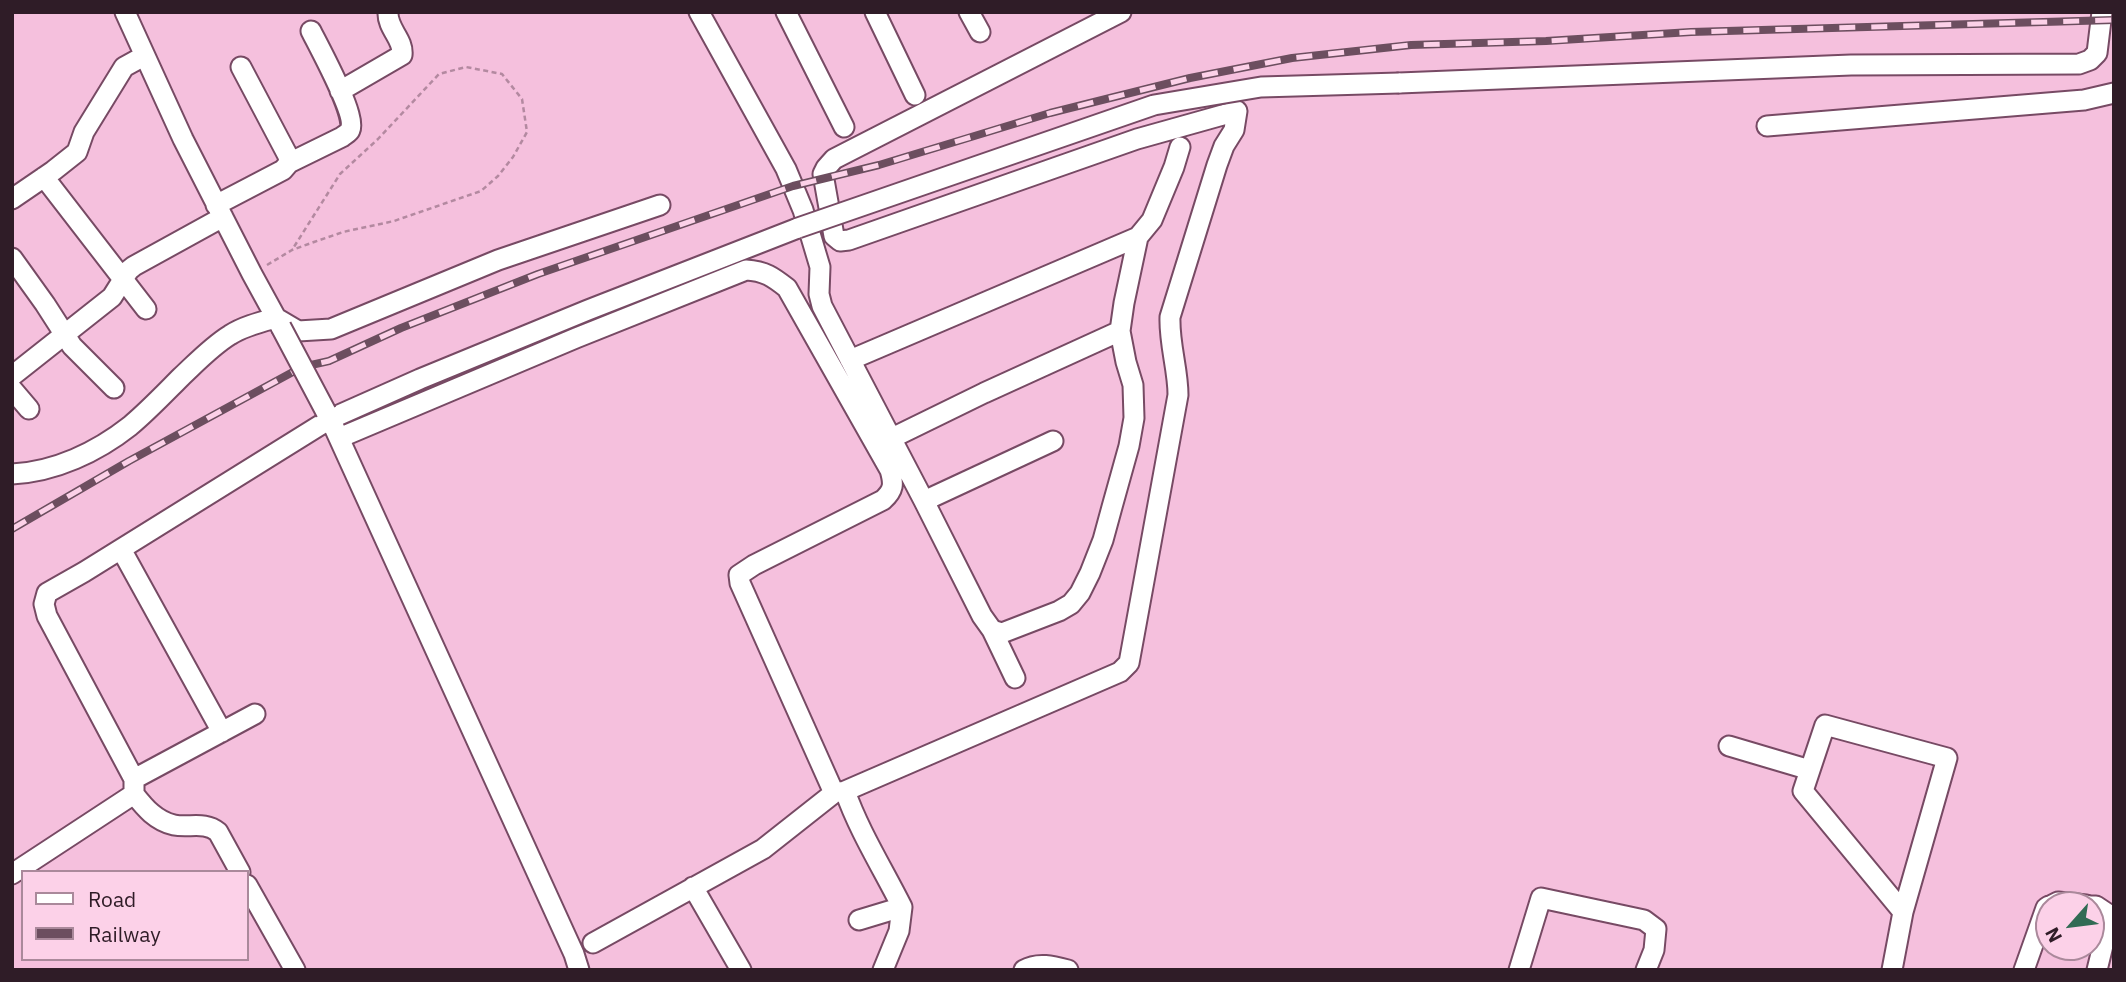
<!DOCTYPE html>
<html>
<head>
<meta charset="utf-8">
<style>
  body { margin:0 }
  #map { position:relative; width:2126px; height:982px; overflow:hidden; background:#f5c0dd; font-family:"IBM Plex Sans",sans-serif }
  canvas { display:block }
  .frame { position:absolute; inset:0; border:14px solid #2f1c27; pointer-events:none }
  .legend { position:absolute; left:21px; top:870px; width:228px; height:91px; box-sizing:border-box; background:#fcd1e8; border:2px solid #aa899b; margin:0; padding:9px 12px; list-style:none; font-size:21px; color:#2f1c27 }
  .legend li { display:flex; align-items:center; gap:14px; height:35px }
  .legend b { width:35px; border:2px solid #aa899b }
  .north { position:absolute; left:2035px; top:891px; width:70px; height:70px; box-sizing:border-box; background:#fcd1e8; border:2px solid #aa899b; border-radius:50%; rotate:242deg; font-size:19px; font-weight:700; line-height:28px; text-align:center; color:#2f1c27 }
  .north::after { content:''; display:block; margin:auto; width:24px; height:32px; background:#316b54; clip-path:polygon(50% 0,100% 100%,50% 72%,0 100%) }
</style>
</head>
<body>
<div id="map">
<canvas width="2126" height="982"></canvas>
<div class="frame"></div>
<ul class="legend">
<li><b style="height:9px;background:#fff"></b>Road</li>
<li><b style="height:9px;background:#6c4e5f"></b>Railway</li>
</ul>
<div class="north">N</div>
</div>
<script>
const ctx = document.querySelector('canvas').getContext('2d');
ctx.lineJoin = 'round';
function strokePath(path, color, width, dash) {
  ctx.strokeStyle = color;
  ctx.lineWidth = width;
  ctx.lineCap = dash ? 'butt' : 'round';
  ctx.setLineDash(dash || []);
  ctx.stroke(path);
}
const minor = new Path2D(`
  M125 12 183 139 252 274 281 327
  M699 12 786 169 803 210 820 267 819 294 822 306 924 501 982 616 992 630 1002 633 1059 611 1071 604 1080 593 1090 573 1103 540 1112 507 1129 446 1134 418 1133 385 1126 362 1120 331 1124 303 1138 237 1152 220 1174 167 1180 147
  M786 12 844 127
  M875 12 915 95
  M969 12 980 32
  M1399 83 1851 65 2079 64 2090 60 2097 53 2102 12
  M340 91 402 55C404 39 387 29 388 12
  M1767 126 2084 100 2114 93
  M289 163 342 137C344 135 349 133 350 130 357 116 319 47 311 31
  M44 177 146 309
  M12 199 53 171 77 152 84 132 124 67 144 56
  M216 205 283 170 289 163 288 156 241 67
  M12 258 45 304 72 346 114 388
  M850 360 1138 237
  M12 376 112 297 129 270 134 266 223 217
  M12 389 29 409
  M333 425 574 954 579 970
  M339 438 576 338 746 270C765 271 773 277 787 288L890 470C894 484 894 490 883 500L754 565 739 575 740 583 834 793
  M892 438 984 393 1120 331
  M12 474C55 472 97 452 130 426 148 411 165 393 181 377 197 362 212 346 230 335 244 326 261 322 276 318L298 331 331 329 498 260 660 205
  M924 501 1053 441
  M121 549 222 732
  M992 630 1015 678
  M1729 746 1810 770
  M134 779 255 714
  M845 791 1120 672 1129 663 1178 395C1178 369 1169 344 1170 317L1217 165 1224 146 1234 130 1237 111 1137 139 849 240 840 241 834 236 823 174 826 168 834 159 1121 12
  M134 794C145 808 156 821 174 825 189 828 205 821 218 832L240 872
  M12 874 134 794V779L47 616 44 604 47 593 84 572 330 419 420 379 588 310 798 228
  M247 885 295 970
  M693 887 741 970
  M2052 905 2058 902 2086 905
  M2091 906H2096L2108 914V925L2097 970
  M593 943 763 849 834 793 845 791C859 831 883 869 902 907L859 920
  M883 970 899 931 902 907
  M1024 970C1038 962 1053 966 1068 970
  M1519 970 1541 898 1644 920 1656 929 1654 950 1646 970
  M1892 970 1903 912 1947 758 1825 725 1803 791 1903 912
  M2024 970 2046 908 2049 906`);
strokePath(minor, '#774a64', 23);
strokePath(new Path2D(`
  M267 265 292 250 314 242 343 232 394 221 481 191 498 176 513 157 527 132 522 99 502 74 466 67 439 74 378 139 340 174 292 250`), '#b389a0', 2.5, [5, 3.5]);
strokePath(minor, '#fff', 19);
const rail = new Path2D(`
  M12 529 129 461 302 367 329 361 401 328 538 274 793 186 879 165 1050 113 1190 78 1292 58 1411 45 1546 41 1691 32 2114 20`);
strokePath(rail, '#6c4e5f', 8);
strokePath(rail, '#fcd1e8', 5, [16]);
const minorBridge = new Path2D(`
  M798 228 1154 105 1261 87 1399 83
  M281 327 326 412`);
strokePath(minorBridge, '#774a64', 23, []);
strokePath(minorBridge, '#fff', 19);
</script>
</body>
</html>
